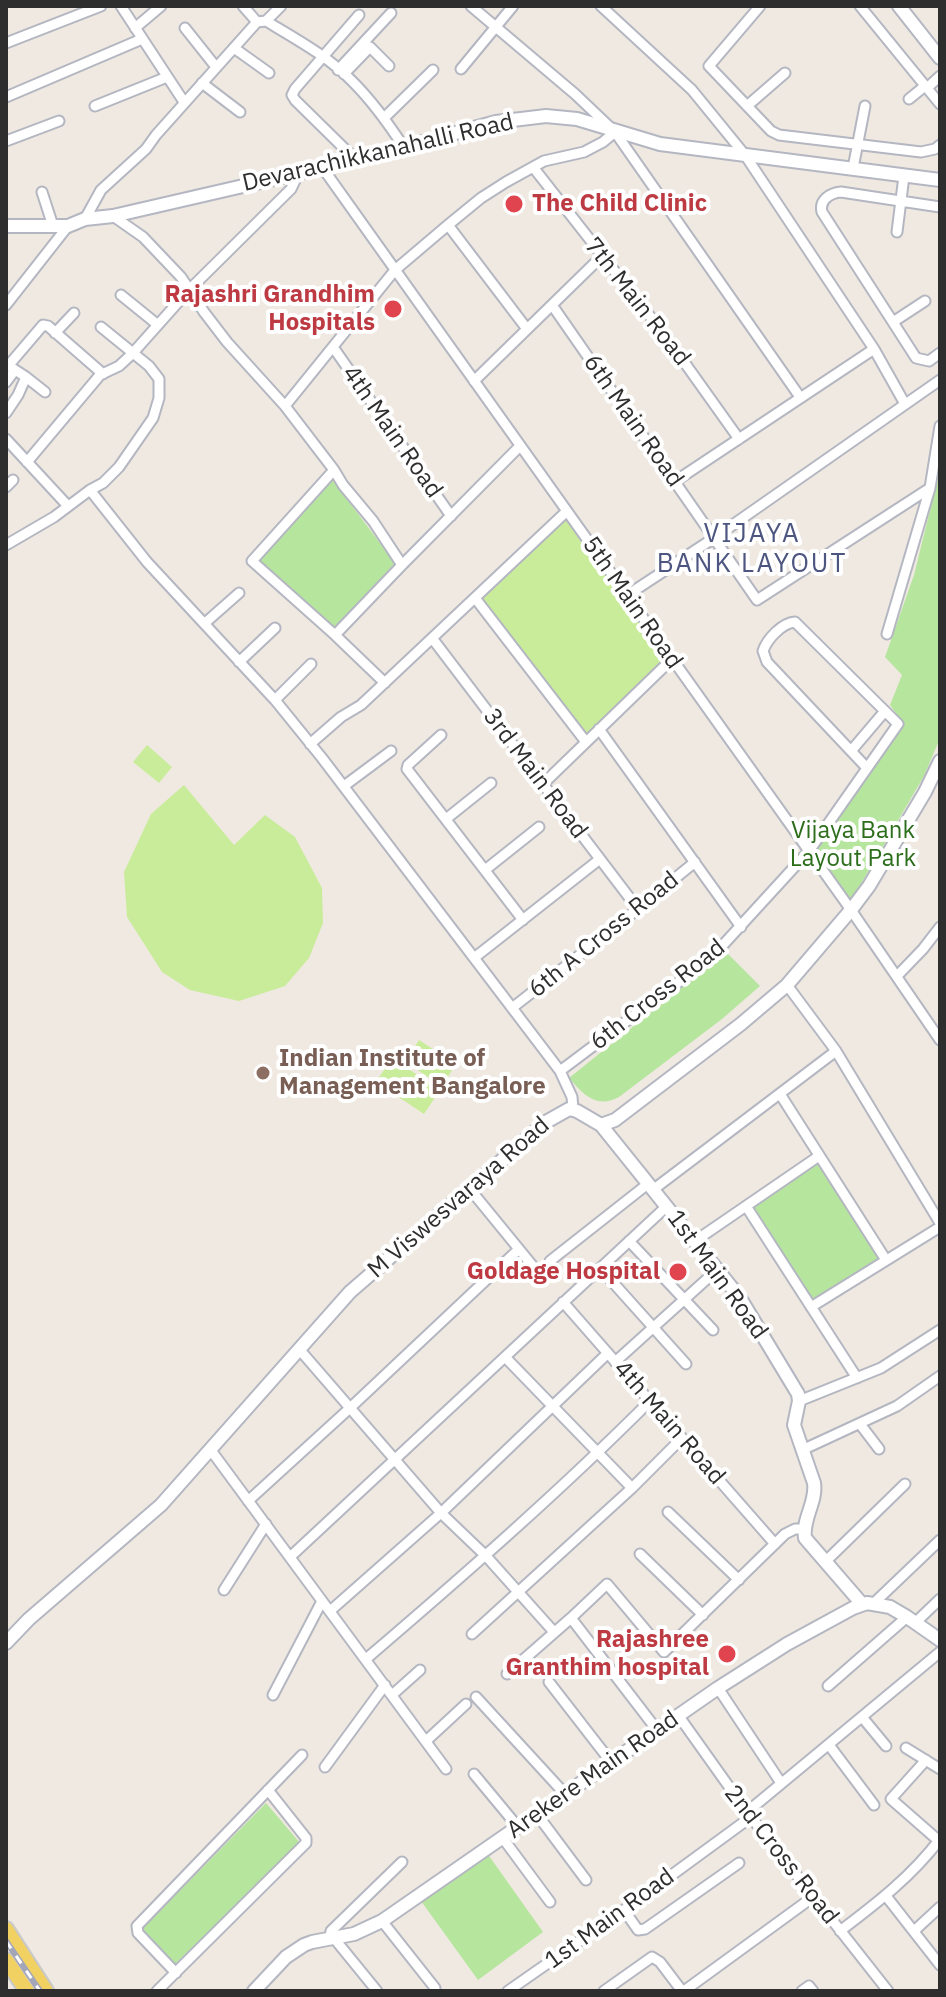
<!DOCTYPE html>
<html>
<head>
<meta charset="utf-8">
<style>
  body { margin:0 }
  #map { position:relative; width:946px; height:1997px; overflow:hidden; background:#efe9e1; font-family:"IBM Plex Sans",sans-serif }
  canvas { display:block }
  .frame { position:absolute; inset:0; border:8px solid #2e2e2e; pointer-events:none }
</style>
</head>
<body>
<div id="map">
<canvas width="946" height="1997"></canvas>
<div class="frame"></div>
</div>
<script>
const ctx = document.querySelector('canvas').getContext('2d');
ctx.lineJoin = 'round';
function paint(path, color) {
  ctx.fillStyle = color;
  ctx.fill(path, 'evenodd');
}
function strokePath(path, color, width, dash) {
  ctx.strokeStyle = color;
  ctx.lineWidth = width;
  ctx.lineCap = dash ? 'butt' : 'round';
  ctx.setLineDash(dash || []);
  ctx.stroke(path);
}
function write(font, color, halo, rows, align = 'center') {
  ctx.font = font + ' "IBM Plex Sans",sans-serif';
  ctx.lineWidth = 8;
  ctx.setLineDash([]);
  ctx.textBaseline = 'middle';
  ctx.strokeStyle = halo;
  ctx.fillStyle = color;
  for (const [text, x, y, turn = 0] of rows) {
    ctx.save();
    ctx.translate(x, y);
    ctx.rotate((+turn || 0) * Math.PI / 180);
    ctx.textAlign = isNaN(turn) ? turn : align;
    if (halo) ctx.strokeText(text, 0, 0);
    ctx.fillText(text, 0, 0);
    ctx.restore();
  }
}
paint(new Path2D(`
  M940 470V738L924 776 851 901 814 852 903 723 890 705 902 675 885 657 914 575Z
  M331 478 395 563 333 629 258 561Z
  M726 952 760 986 722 1019 619 1097C596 1109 584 1095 569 1078Z
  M819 1156 886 1260 811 1307 746 1206Z
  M266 1803 300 1843 174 1965 140 1931Z
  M487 1853 543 1932 478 1980 421 1901Z`), '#b6e59e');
paint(new Path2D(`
  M567 511 672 659 586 742 475 598Z
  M147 745 172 767 159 783 133 762Z
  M184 785 234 845 265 815 295 837 322 888 323 923 309 958 285 986 239 1001 190 990 162 972 127 917 124 872 151 814Z
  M419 1040 456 1064 442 1086 405 1062Z
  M392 1058 440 1090 424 1114 376 1082Z`), '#c9ec9a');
const street = new Path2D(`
  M121 6 184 102
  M243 6 257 22
  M471 6 575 94 615 132 800 397
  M601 6 692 90 745 155 874 349 905 404
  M760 6 709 66 771 131 779 135 921 152 935 149 940 145
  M860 6 940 104
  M266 21C296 39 329 57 353 82 372 101 388 123 403 146
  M135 28 161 6
  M185 28 216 67
  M6 43 101 6
  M234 48 269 73
  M461 69 513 6
  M338 70 391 13
  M344 74 370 47 389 66
  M202 83 240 112
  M927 88 940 76
  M6 97 142 39
  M909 99 925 86
  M95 106 167 77
  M747 106 785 73
  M384 118 433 70
  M6 141 59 121
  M356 160 295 100 292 95 295 89 359 15
  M322 167 851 910 940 1040
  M533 167 667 338 739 439
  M853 168 865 106
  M42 192 53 226
  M940 207 841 192C830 193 819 200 822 212L916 358 929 361 940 353
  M113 216 143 237 181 277 204 312 227 342 285 406 334 470 343 485 373 521 402 565
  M85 219 101 190 146 149 156 135 257 22 266 21 281 6
  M448 225 527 329
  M897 232 904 176
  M121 295 158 325
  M6 305 68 226
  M552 305 757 600 930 488 940 426
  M893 322 925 301
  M55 333 74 313
  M333 347 451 516
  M6 364 26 377 18 395 6 413
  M8 366 43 325 48 326 103 374
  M26 377 45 392
  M474 381 602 256
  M6 382 15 370
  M285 406 395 270 448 225 481 198 506 182 544 161 584 152 603 142 615 132
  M6 439 68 506
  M27 462 100 375 119 366 132 354 189 290 291 189 299 172
  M334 470 252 561 335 635 385 683
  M674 482 874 349
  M6 487 13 480
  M90 490 147 562 275 700 322 758 560 1071 572 1097 573 1109
  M6 545 54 517 90 490 103 483 119 467 153 418 159 398V379L149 366 101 327
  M626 596 714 538 940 380
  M475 598 586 742
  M205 623 239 593
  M887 634 930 488
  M335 635 402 565 520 446
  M432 638 638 909
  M239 662 275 628
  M275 700 311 664
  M599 729 741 927
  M441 735 408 765 407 769 523 920
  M310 744 341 717 361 705 567 511
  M851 751 885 711
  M543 784 672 659
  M344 786 391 751
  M446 819 491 783
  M485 870 539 827
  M474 958 600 859
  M897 976 923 949 940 927
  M787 985 836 1051 940 1223
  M512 1008 608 933 695 862
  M560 1071 712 957 809 851 898 724 795 622C782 623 767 639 763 651L767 662 867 768
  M780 1094 886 1260
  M469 1188 532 1265
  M654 1189 836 1051
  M746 1206 857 1378
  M629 1241 713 1330
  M695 1241 819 1156
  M550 1261 649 1183
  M600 1268 686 1364
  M563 1302 775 1544
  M811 1307 940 1227
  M299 1349 441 1513 486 1556 554 1632
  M505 1357 632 1488
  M615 1362 718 1269
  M799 1401 881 1368 940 1330
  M860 1424 879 1449
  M210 1449 446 1769
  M802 1450 897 1406 940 1376
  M248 1501 350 1408 519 1249
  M668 1512 739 1580
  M640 1554 703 1615
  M290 1557 667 1206
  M825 1562 905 1484
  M224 1590 266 1524
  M874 1603 940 1540
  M330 1611 441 1513 608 1353
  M571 1618 657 1730
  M916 1622 940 1599
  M472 1634 632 1488 682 1438
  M366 1659C463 1576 559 1492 650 1401
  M507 1674 571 1618 607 1584 664 1652 785 1534 795 1529H804
  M549 1682 611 1762
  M828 1686 907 1617
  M718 1688 781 1783
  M273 1695 322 1601
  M392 1695 420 1670
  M476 1697 565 1794
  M678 1715 747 1812 888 1991
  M862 1717 886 1746
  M426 1741 466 1704
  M829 1745 874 1805
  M906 1748 940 1769
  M926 1760 891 1799 939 1841
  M325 1767 385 1685
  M474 1774 518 1827
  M747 1812 940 1652
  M536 1813 586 1880
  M502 1837 550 1902
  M886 1896 940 1965
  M624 1910 638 1930 645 1929 739 1863
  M382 1921 435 1988
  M840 1931C877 1903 912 1876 940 1839
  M914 1931 940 1907
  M333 1937 377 1991
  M330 1938 331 1931 402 1862
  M176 1973 138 1933 137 1926 302 1755
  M157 1991 306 1843V1838L268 1790
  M508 1991 624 1910 751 1817
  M604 1991 652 1957 660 1962 682 1991
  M684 1991 813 1897
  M802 1991 809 1986 813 1991`);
const secondary = new Path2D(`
  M899 6 940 58
  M6 226H68L85 219 113 216 356 160 496 122 546 116 577 119 660 144 940 180
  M601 1125 740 1298 798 1394 799 1401 794 1425 814 1483C817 1502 802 1519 805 1538L862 1604
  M6 1643 29 1619 161 1505 350 1292 546 1122 569 1109 577 1111 601 1125 615 1120 741 1024 787 985 851 910 869 886 925 792 940 761
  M254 1991 286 1957 304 1945 312 1942 354 1934 382 1921 718 1688 787 1644 853 1608 867 1603 890 1607 907 1617 940 1640`);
const primary = new Path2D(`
  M6 1929 46 1991
  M6 1960 27 1991`);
strokePath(street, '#b4b7c1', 13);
strokePath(secondary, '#b4b7c1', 16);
strokePath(primary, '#c9c9c9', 18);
strokePath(street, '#fff', 9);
strokePath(secondary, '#fff', 12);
strokePath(primary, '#f2d163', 14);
const rail = new Path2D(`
  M6 1941 40 1991`);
strokePath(rail, '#a3a6b8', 6);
strokePath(rail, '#fff', 3, [9]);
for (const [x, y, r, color] of [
  [514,204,10,"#e0444e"],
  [393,309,10,"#e0444e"],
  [263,1073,8,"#8d6e63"],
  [678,1272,10,"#e0444e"],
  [727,1654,10,"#e0444e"]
]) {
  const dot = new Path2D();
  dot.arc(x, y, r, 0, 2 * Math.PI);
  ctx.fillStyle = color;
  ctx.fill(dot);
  strokePath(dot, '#fff', 3);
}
write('24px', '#2e2e2e', '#fff', [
  ["Devarachikkanahalli Road",378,153,-13],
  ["7th Main Road",637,302,52],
  ["6th Main Road",633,421,55],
  ["4th Main Road",392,432,55],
  ["5th Main Road",632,603,55],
  ["3rd Main Road",535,774,53],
  ["6th A Cross Road",604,935,-39],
  ["6th Cross Road",658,995,-38],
  ["M Viswesvaraya Road",459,1198,-41],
  ["1st Main Road",717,1275,54],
  ["4th Main Road",669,1423,49],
  ["Arekere Main Road",593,1775,-35],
  ["2nd Cross Road",781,1855,52],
  ["1st Main Road",610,1919,-36]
]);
write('bold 24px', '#be3a42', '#fff', [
  ["The Child Clinic",532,204,"left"],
  ["Rajashri Grandhim",375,295],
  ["Hospitals",375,323],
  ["Goldage Hospital",660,1272],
  ["Rajashree",709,1640],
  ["Granthim hospital",709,1668]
], 'right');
write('24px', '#2c6e1b', '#fff', [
  ["Vijaya Bank",853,831],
  ["Layout Park",853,859]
]);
write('bold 24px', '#785e54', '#fff', [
  ["Indian Institute of",279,1059],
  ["Management Bangalore",279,1087]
], 'left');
ctx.letterSpacing = '2px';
write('26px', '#4d5680', '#fff', [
  ["VIJAYA",752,534],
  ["BANK LAYOUT",752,564]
]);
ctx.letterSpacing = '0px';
</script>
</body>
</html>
